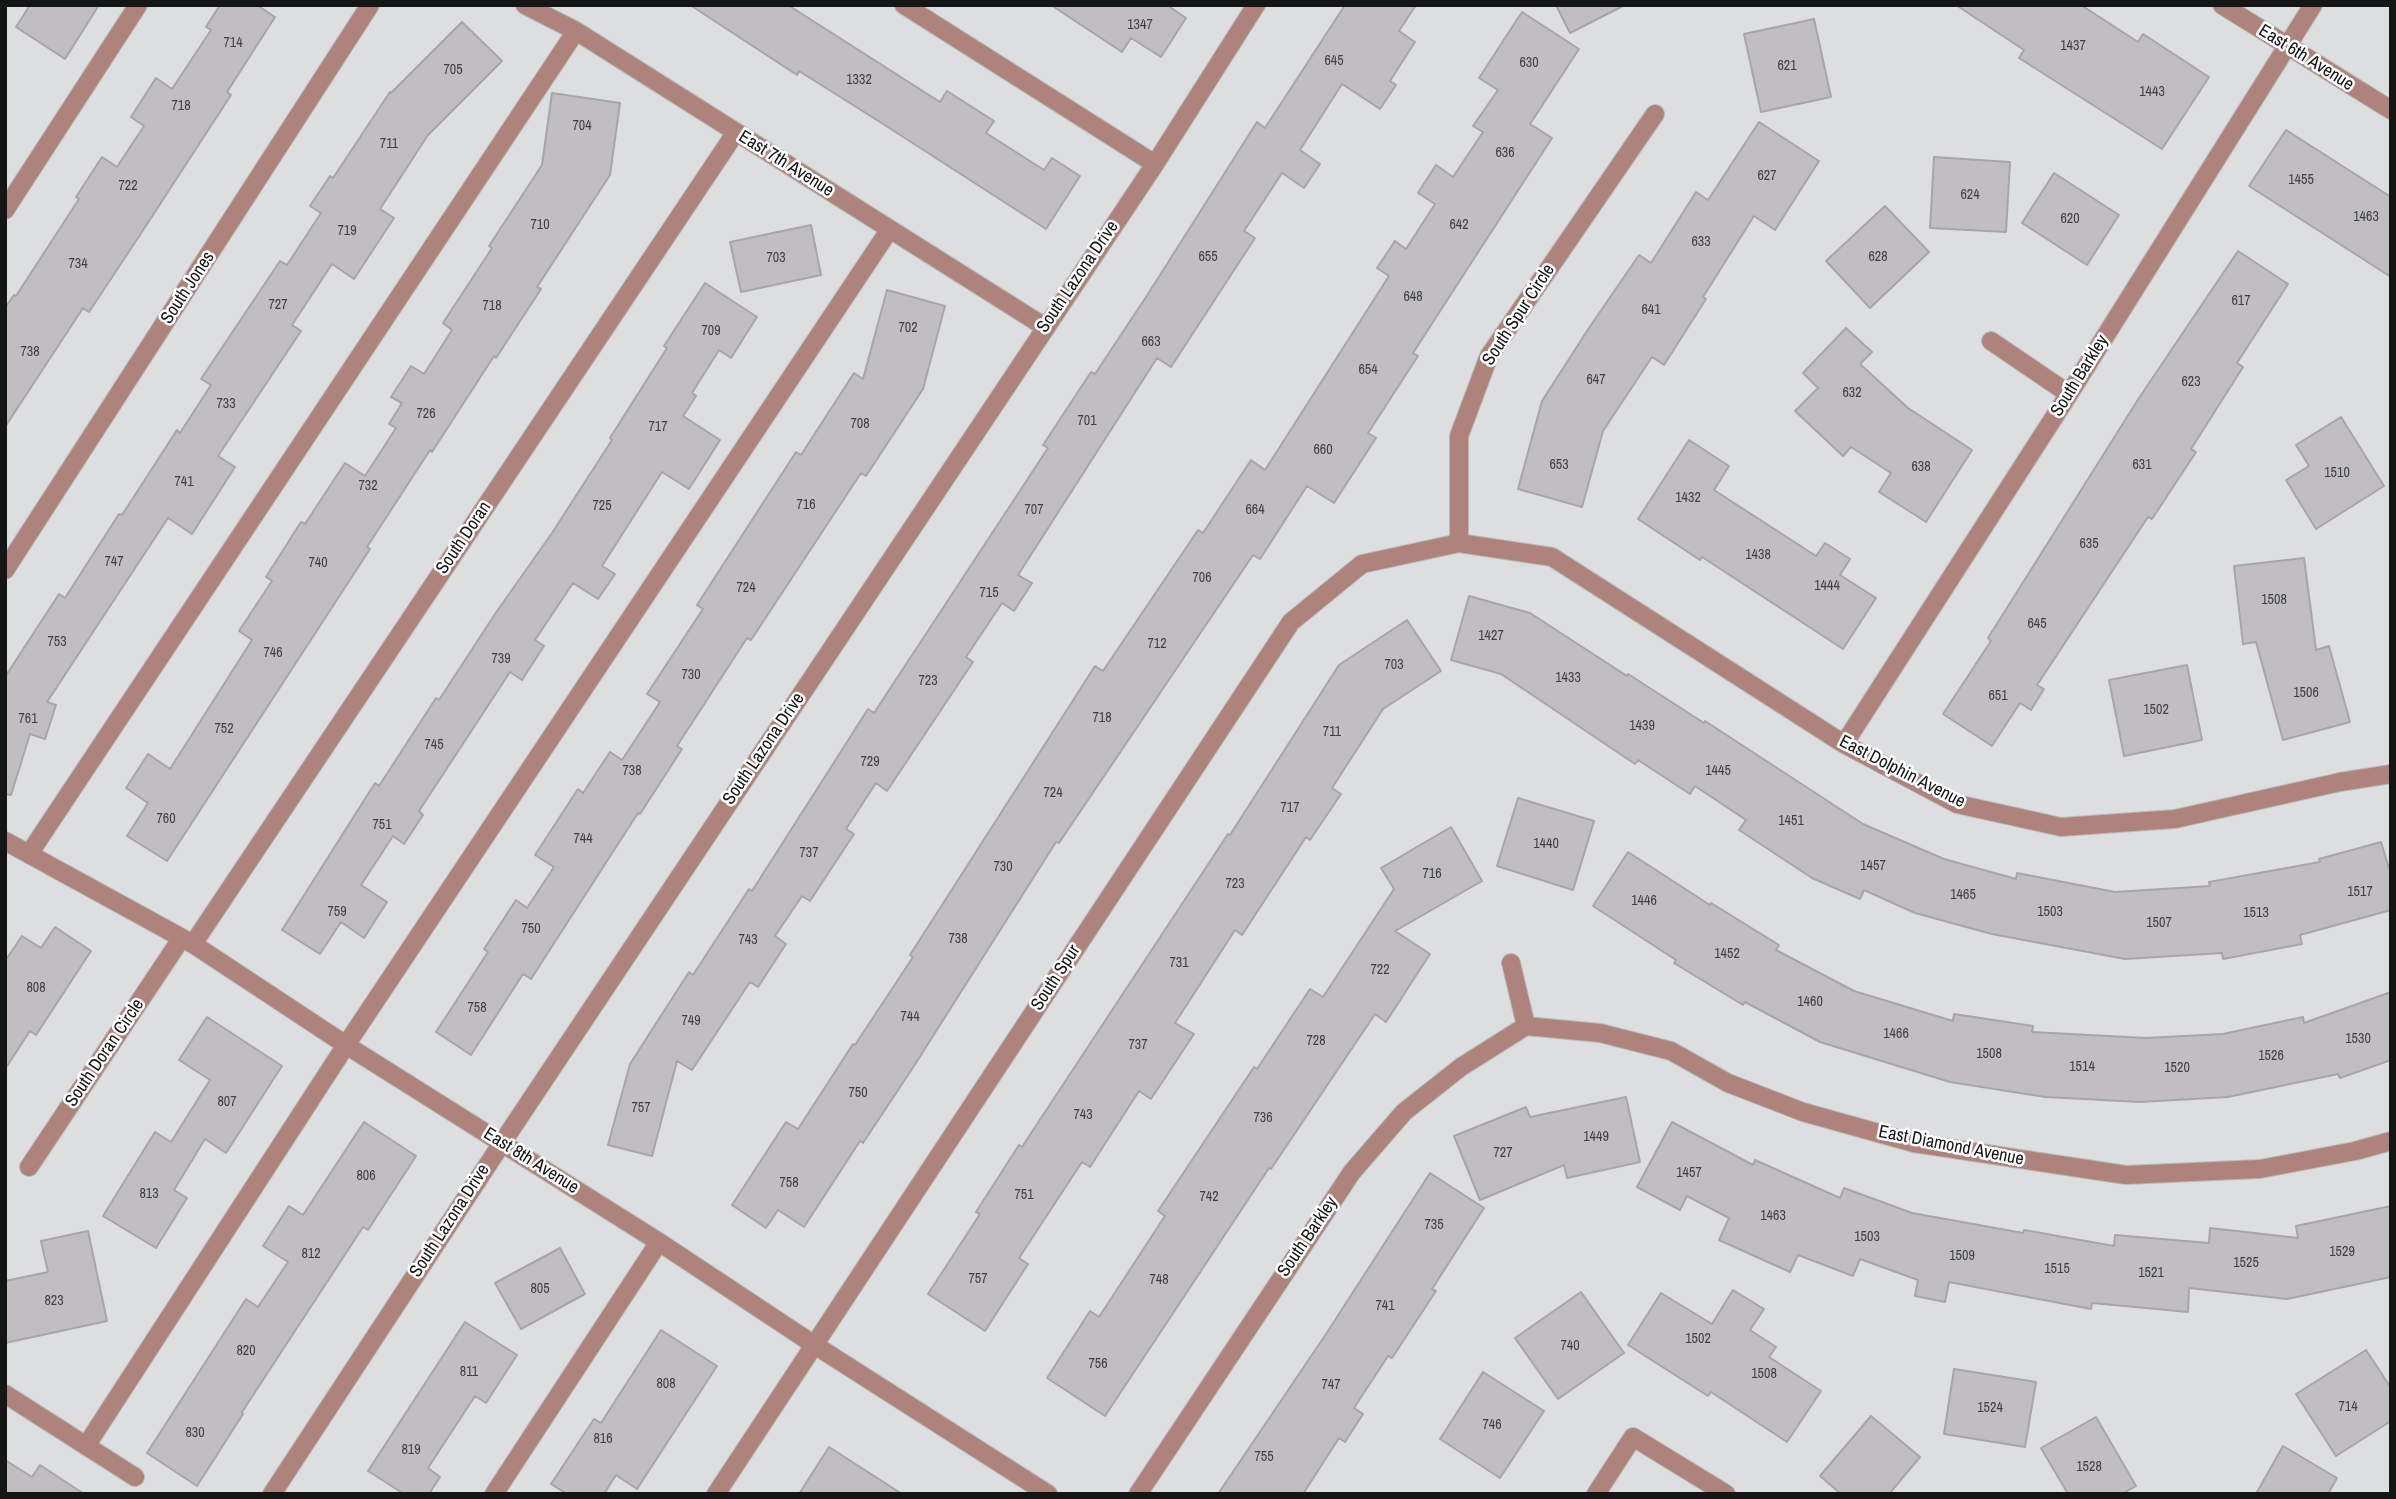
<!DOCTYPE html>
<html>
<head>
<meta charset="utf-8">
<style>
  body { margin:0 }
  #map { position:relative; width:2396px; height:1499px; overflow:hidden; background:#dddee0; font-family:"Archivo Narrow",sans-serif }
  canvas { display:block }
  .frame { position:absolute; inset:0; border:7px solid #141515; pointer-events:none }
</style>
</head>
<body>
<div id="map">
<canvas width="2396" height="1499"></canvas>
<div class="frame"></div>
</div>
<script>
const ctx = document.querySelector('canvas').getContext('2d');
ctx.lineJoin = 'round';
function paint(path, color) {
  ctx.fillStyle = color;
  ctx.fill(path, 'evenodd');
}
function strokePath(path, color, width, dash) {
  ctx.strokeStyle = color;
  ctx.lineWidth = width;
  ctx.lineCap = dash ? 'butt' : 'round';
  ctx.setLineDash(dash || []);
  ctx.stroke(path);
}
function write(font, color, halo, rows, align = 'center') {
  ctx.font = font + ' "Archivo Narrow",sans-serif';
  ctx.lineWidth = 5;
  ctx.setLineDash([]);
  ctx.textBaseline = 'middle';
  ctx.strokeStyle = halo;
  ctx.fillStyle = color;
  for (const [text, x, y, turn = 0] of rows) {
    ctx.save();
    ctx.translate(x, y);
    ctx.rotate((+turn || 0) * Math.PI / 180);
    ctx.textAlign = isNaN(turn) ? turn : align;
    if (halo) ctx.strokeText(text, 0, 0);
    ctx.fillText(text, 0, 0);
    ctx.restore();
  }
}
const building = new Path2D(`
  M30 5H99L65 59 16 27Z
  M220 5H257L275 17 227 92 231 95 138 238 89 312 83 308 5 427V308L14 295 16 296 79 199 76 197 102 157 117 167 144 126 131 117 156 78 172 89 211 30 206 27Z
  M690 5H788L940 102 947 91 994 121 986 133 1044 170 1052 158 1080 176 1046 229 880 122 799 71 797 75Z
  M1051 5H1167L1186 18 1161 57 1131 38 1122 52Z
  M1345 5H1416L1399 31 1415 42 1390 81 1396 85 1380 109 1342 84 1300 150 1320 164 1304 188 1282 173 1244 231 1255 238 1171 367 1157 358 1018 575 1032 583 1014 611 1002 603 966 657 973 662 887 791 876 783 846 829 854 834 810 901 802 896 775 936 786 944 758 987 750 982 692 1070 677 1061 652 1156 608 1145 630 1064 689 972 693 975 749 889 752 891 868 709 874 713 1048 448 1043 445 1091 372 1095 374 1148 294 1257 122 1265 128Z
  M1556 5H1625L1570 33Z
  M1956 5H2081L2138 42 2143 34 2209 77 2162 149 2019 58 2024 50Z
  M1522 12 1579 49 1530 124 1552 138 1413 353 1418 356 1368 433 1376 438 1334 503 1307 486 1260 559 1253 555 1059 843 1056 842 914 1066 863 1143 860 1141 804 1227 778 1210 766 1228 732 1205 786 1122 798 1129 853 1044 855 1045 913 957 910 955 1095 666 1103 671 1198 530 1203 533 1251 460 1265 470 1389 276 1377 268 1395 241 1406 249 1435 204 1418 193 1436 165 1453 177 1483 132 1473 126 1498 90 1479 78Z
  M1814 19 1831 97 1761 112 1744 34Z
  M462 22 502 61 428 135 380 209 394 218 354 279 332 264 292 325 301 331 218 456 235 467 192 534 168 518 47 702 56 705 45 739 30 734 11 795 5 794V677L59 594 65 598 119 514 122 515 177 430 180 433 211 385 201 379 280 261 287 265 321 213 310 206 330 176 333 178 390 92 391 93Z
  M552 93 620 103 610 175 537 287 541 289 496 358 494 356 432 452 430 450 367 547 370 549 167 861 127 836 148 803 126 788 148 754 170 769 252 640 239 631 272 581 266 577 301 522 305 524 345 463 365 476 396 428 389 424 402 403 391 397 411 366 424 374 452 330 443 323 492 248 489 246 542 165Z
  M1759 122 1819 161 1775 230 1754 216 1703 297 1706 299 1664 365 1652 357 1603 431 1582 507 1518 489 1542 401 1589 328 1639 255 1651 263 1696 192 1708 200Z
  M2286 130 2391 197V277L2249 186Z
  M1934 157 2010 162 2006 232 1930 228Z
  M2054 173 2119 215 2087 265 2022 223Z
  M1885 206 1929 252 1870 308 1826 261Z
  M811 225 821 275 741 292 730 242Z
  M2238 251 2288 284 2237 363 2243 367 2191 449 2196 452 2152 519 2148 517 2037 685 2044 689 2031 710 2020 703 1992 746 1943 714 1991 641 1988 638 2139 398Z
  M705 283 757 317 731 358 719 350 692 393 696 396 683 416 720 440 689 489 662 472 602 566 615 574 598 599 573 583 535 640 544 646 522 680 510 672 419 811 423 815 404 844 393 836 361 885 387 902 364 938 341 922 320 954 282 930 375 783 379 786 436 698 439 700 495 614 552 533 612 440 610 438 667 348 664 346Z
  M887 290 945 306 923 389 866 476 861 473 751 640 747 638 677 746 682 749 640 814 638 813 531 979 523 974 471 1055 436 1032 488 952 484 949 516 900 527 908 554 867 535 855 578 789 583 793 610 752 622 760 660 702 647 694 703 609 697 605 796 452 801 455 854 373 863 379Z
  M1846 328 1872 352 1860 364 1908 408 1972 450 1926 522 1879 492 1891 473 1851 447 1843 456 1795 411 1818 388 1803 373Z
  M2341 417 2384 486 2316 529 2286 480 2309 466 2296 445Z
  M1689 440 1729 466 1714 490 1816 556 1825 543 1850 559 1840 575 1876 598 1843 649 1702 557 1700 560 1638 519Z
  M2304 558 2316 650 2329 646 2350 722 2283 740 2256 642 2243 644 2234 566Z
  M1469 596 1530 613 1627 676 1628 674 1704 723 1705 721 1863 824 1944 859 2016 879 2017 873 2115 892 2210 886 2209 882 2320 862 2319 859 2381 842 2391 875V910L2300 935 2302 944 2223 959 2222 953 2125 959 1992 934 1915 913 1864 890 1860 899 1812 878 1739 830 1746 820 1695 786 1690 794 1638 760 1635 764 1501 674 1451 660Z
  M1407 620 1441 671 1383 709 1332 788 1341 794 1310 840 1306 837 1242 935 1235 930 1175 1023 1194 1034 1151 1099 1139 1091 1090 1167 1082 1162 1019 1258 1028 1264 985 1331 928 1294 980 1214 976 1212 1019 1145 1022 1147 1228 834 1230 835 1339 665Z
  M2187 665 2202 740 2124 756 2109 680Z
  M1518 798 1594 821 1573 890 1497 866Z
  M1451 827 1482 881 1395 931 1430 954 1386 1022 1375 1014 1271 1169 1269 1168 1105 1416 1047 1378 1090 1311 1099 1317 1165 1216 1158 1211 1254 1067 1257 1069 1310 989 1323 997 1394 889 1381 868Z
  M1628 852 1710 905 1711 903 1779 945 1776 950 1854 991 1953 1021 1954 1014 2033 1026 2032 1032 2146 1038 2223 1034 2303 1017 2304 1023 2391 992V1060L2340 1078 2338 1074 2228 1097 2140 1102 2045 1097 1950 1082 1820 1042 1745 1002 1743 1005 1674 963 1676 960 1593 906Z
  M55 927 91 951 36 1035 30 1031 5 1069V961L22 936 41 948Z
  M207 1017 282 1066 226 1153 205 1139 174 1190 187 1198 156 1248 103 1216 155 1132 171 1142 210 1080 179 1060Z
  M1626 1097 1640 1162 1567 1178 1564 1165 1480 1200 1454 1136 1526 1107 1530 1117Z
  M364 1122 416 1156 368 1230 363 1227 242 1412 243 1414 197 1486 147 1453 246 1299 258 1307 288 1262 263 1246 289 1206 303 1215Z
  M1672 1122 1753 1165 1755 1160 1840 1198 1844 1188 1912 1213 2023 1233 2024 1230 2114 1246 2115 1235 2209 1243 2210 1228 2298 1238 2296 1226 2391 1206V1277L2287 1299 2189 1288 2188 1312 2092 1303 2091 1309 1949 1282 1945 1302 1915 1296 1918 1280 1860 1259 1853 1276 1798 1255 1790 1272 1719 1240 1729 1218 1687 1196 1680 1210 1637 1187Z
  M1430 1173 1484 1208 1432 1289 1436 1291 1392 1358 1388 1356 1354 1408 1363 1414 1345 1442 1339 1438 1303 1494H1218L1326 1334Z
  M88 1231 107 1321 5 1343V1281L48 1272 41 1241Z
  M560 1248 585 1294 521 1329 495 1283Z
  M1733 1290 1764 1309 1750 1330 1776 1347 1769 1357 1821 1391 1787 1442 1711 1392 1708 1396 1628 1345 1661 1293 1712 1324Z
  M1581 1292 1624 1353 1558 1399 1515 1338Z
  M465 1322 517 1355 486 1403 475 1396 428 1468 440 1477 429 1494H404L368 1471Z
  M661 1330 717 1366 637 1489 616 1475 604 1494H567L551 1484 594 1419 601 1423Z
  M2366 1350 2391 1388V1421L2336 1456 2296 1394Z
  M1954 1369 2036 1382 2025 1447 1944 1434Z
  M1483 1372 1544 1411 1500 1478 1440 1439Z
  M1871 1416 1920 1457 1889 1494H1841L1820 1476Z
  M2096 1417 2136 1486 2122 1494H2068L2041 1448Z
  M2283 1446 2337 1478 2328 1494H2256Z
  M829 1447 902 1494H799Z
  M5 1460 32 1477 40 1465 84 1494H5Z`);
paint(building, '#c0bec0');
strokePath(building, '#a7a6a7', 2);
const minor = new Path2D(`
  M525 5 576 31 1045 327
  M904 5 1155 164
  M2222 5 2391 110
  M5 210 138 5
  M1991 341 2069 394
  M1459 543V436L1489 356 1655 114
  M5 570 370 5
  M1844 744 2069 394 2313 5
  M5 841 193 944 346 1045 659 1242 813 1344 1048 1494
  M29 854 576 31
  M193 944 736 132
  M1511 963 1526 1026
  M1526 1026 1600 1033 1671 1051 1728 1083 1803 1112 1914 1143 2126 1175 2260 1169 2355 1151 2391 1141
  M29 1167 181 939
  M5 1394 135 1477
  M86 1446 346 1045 890 229
  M272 1494 502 1143 1155 164 1256 5
  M494 1494 659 1242
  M716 1494 1291 622 1362 564 1459 543 1552 557 1844 744 1957 804 2061 827 2175 819 2340 782 2391 774
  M1138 1494 1352 1172 1404 1112 1461 1067 1526 1026
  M1596 1494 1633 1437 1726 1494`);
strokePath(minor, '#b9babb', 20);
strokePath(minor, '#ae837c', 18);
write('14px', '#3f3f40', null, [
  ["1347",1140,25],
  ["714",233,43],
  ["1437",2073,46],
  ["645",1334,61],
  ["630",1529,63],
  ["621",1787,66],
  ["705",453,70],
  ["1332",859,80],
  ["1443",2152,92],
  ["718",181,106],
  ["704",582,126],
  ["711",389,144],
  ["636",1505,153],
  ["627",1767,176],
  ["1455",2301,180],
  ["722",128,186],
  ["624",1970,195],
  ["1463",2366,217],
  ["620",2070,219],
  ["710",540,225],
  ["642",1459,225],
  ["719",347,231],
  ["633",1701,242],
  ["655",1208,257],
  ["628",1878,257],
  ["703",776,258],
  ["734",78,264],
  ["648",1413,297],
  ["617",2241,301],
  ["727",278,305],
  ["718",492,306],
  ["641",1651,310],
  ["702",908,328],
  ["709",711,331],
  ["663",1151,342],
  ["738",30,352],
  ["654",1368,370],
  ["647",1596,380],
  ["623",2191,382],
  ["632",1852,393],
  ["733",226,404],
  ["726",426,414],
  ["701",1087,421],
  ["708",860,424],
  ["717",658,427],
  ["660",1323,450],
  ["653",1559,465],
  ["631",2142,465],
  ["638",1921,467],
  ["1510",2337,473],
  ["741",184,482],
  ["732",368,486],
  ["1432",1688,498],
  ["716",806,505],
  ["725",602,506],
  ["707",1034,510],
  ["664",1255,510],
  ["635",2089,544],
  ["1438",1758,555],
  ["747",114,562],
  ["740",318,563],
  ["706",1202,578],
  ["1444",1827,586],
  ["724",746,588],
  ["715",989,593],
  ["1508",2274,600],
  ["645",2037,624],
  ["1427",1491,636],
  ["753",57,642],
  ["712",1157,644],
  ["746",273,653],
  ["739",501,659],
  ["703",1394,665],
  ["730",691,675],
  ["1433",1568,678],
  ["723",928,681],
  ["1506",2306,693],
  ["651",1998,696],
  ["1502",2156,710],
  ["718",1102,718],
  ["761",28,719],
  ["1439",1642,726],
  ["752",224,729],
  ["711",1332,732],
  ["745",434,745],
  ["729",870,762],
  ["738",632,771],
  ["1445",1718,771],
  ["724",1053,793],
  ["717",1290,808],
  ["760",166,819],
  ["1451",1791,821],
  ["751",382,825],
  ["744",583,839],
  ["1440",1546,844],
  ["737",809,853],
  ["1457",1873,866],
  ["730",1003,867],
  ["716",1432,874],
  ["723",1235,884],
  ["1517",2360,892],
  ["1465",1963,895],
  ["1446",1644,901],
  ["759",337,912],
  ["1503",2050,912],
  ["1513",2256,913],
  ["1507",2159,923],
  ["750",531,929],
  ["738",958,939],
  ["743",748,940],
  ["1452",1727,954],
  ["731",1179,963],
  ["722",1380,970],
  ["808",36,988],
  ["1460",1810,1002],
  ["758",477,1008],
  ["744",910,1017],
  ["749",691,1021],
  ["1466",1896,1034],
  ["1530",2358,1039],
  ["728",1316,1041],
  ["737",1138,1045],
  ["1508",1989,1054],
  ["1526",2271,1056],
  ["1514",2082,1067],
  ["1520",2177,1068],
  ["750",858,1093],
  ["807",227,1102],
  ["757",641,1108],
  ["743",1083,1115],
  ["736",1263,1118],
  ["1449",1596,1137],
  ["727",1503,1153],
  ["1457",1689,1173],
  ["806",366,1176],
  ["758",789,1183],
  ["813",149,1194],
  ["751",1024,1195],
  ["742",1209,1197],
  ["1463",1773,1216],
  ["735",1434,1225],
  ["1503",1867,1237],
  ["1529",2342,1252],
  ["812",311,1254],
  ["1509",1962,1256],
  ["1525",2246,1263],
  ["1515",2057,1269],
  ["1521",2151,1273],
  ["757",978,1279],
  ["748",1159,1280],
  ["805",540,1289],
  ["823",54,1301],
  ["741",1385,1306],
  ["1502",1698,1339],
  ["740",1570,1346],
  ["820",246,1351],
  ["756",1098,1364],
  ["811",469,1372],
  ["1508",1764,1374],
  ["808",666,1384],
  ["747",1331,1385],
  ["714",2348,1407],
  ["1524",1990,1408],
  ["746",1492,1425],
  ["830",195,1433],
  ["816",603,1439],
  ["819",411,1450],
  ["755",1264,1457],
  ["1528",2089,1467]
]);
write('18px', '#141515', '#fff', [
  ["East 6th Avenue",2306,58,32],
  ["East 7th Avenue",786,164,32],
  ["South Lazona Drive",1078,277,-56],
  ["South Jones",188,288,-57],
  ["South Spur Circle",1519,315,-57],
  ["South Barkley",2080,376,-58],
  ["South Doran",464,538,-56],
  ["South Lazona Drive",764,749,-56],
  ["East Dolphin Avenue",1902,772,27],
  ["South Spur",1056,978,-57],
  ["South Doran Circle",105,1053,-56],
  ["East Diamond Avenue",1951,1146,11],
  ["East 8th Avenue",531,1161,32],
  ["South Lazona Drive",450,1221,-57],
  ["South Barkley",1308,1237,-56]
]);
</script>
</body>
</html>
